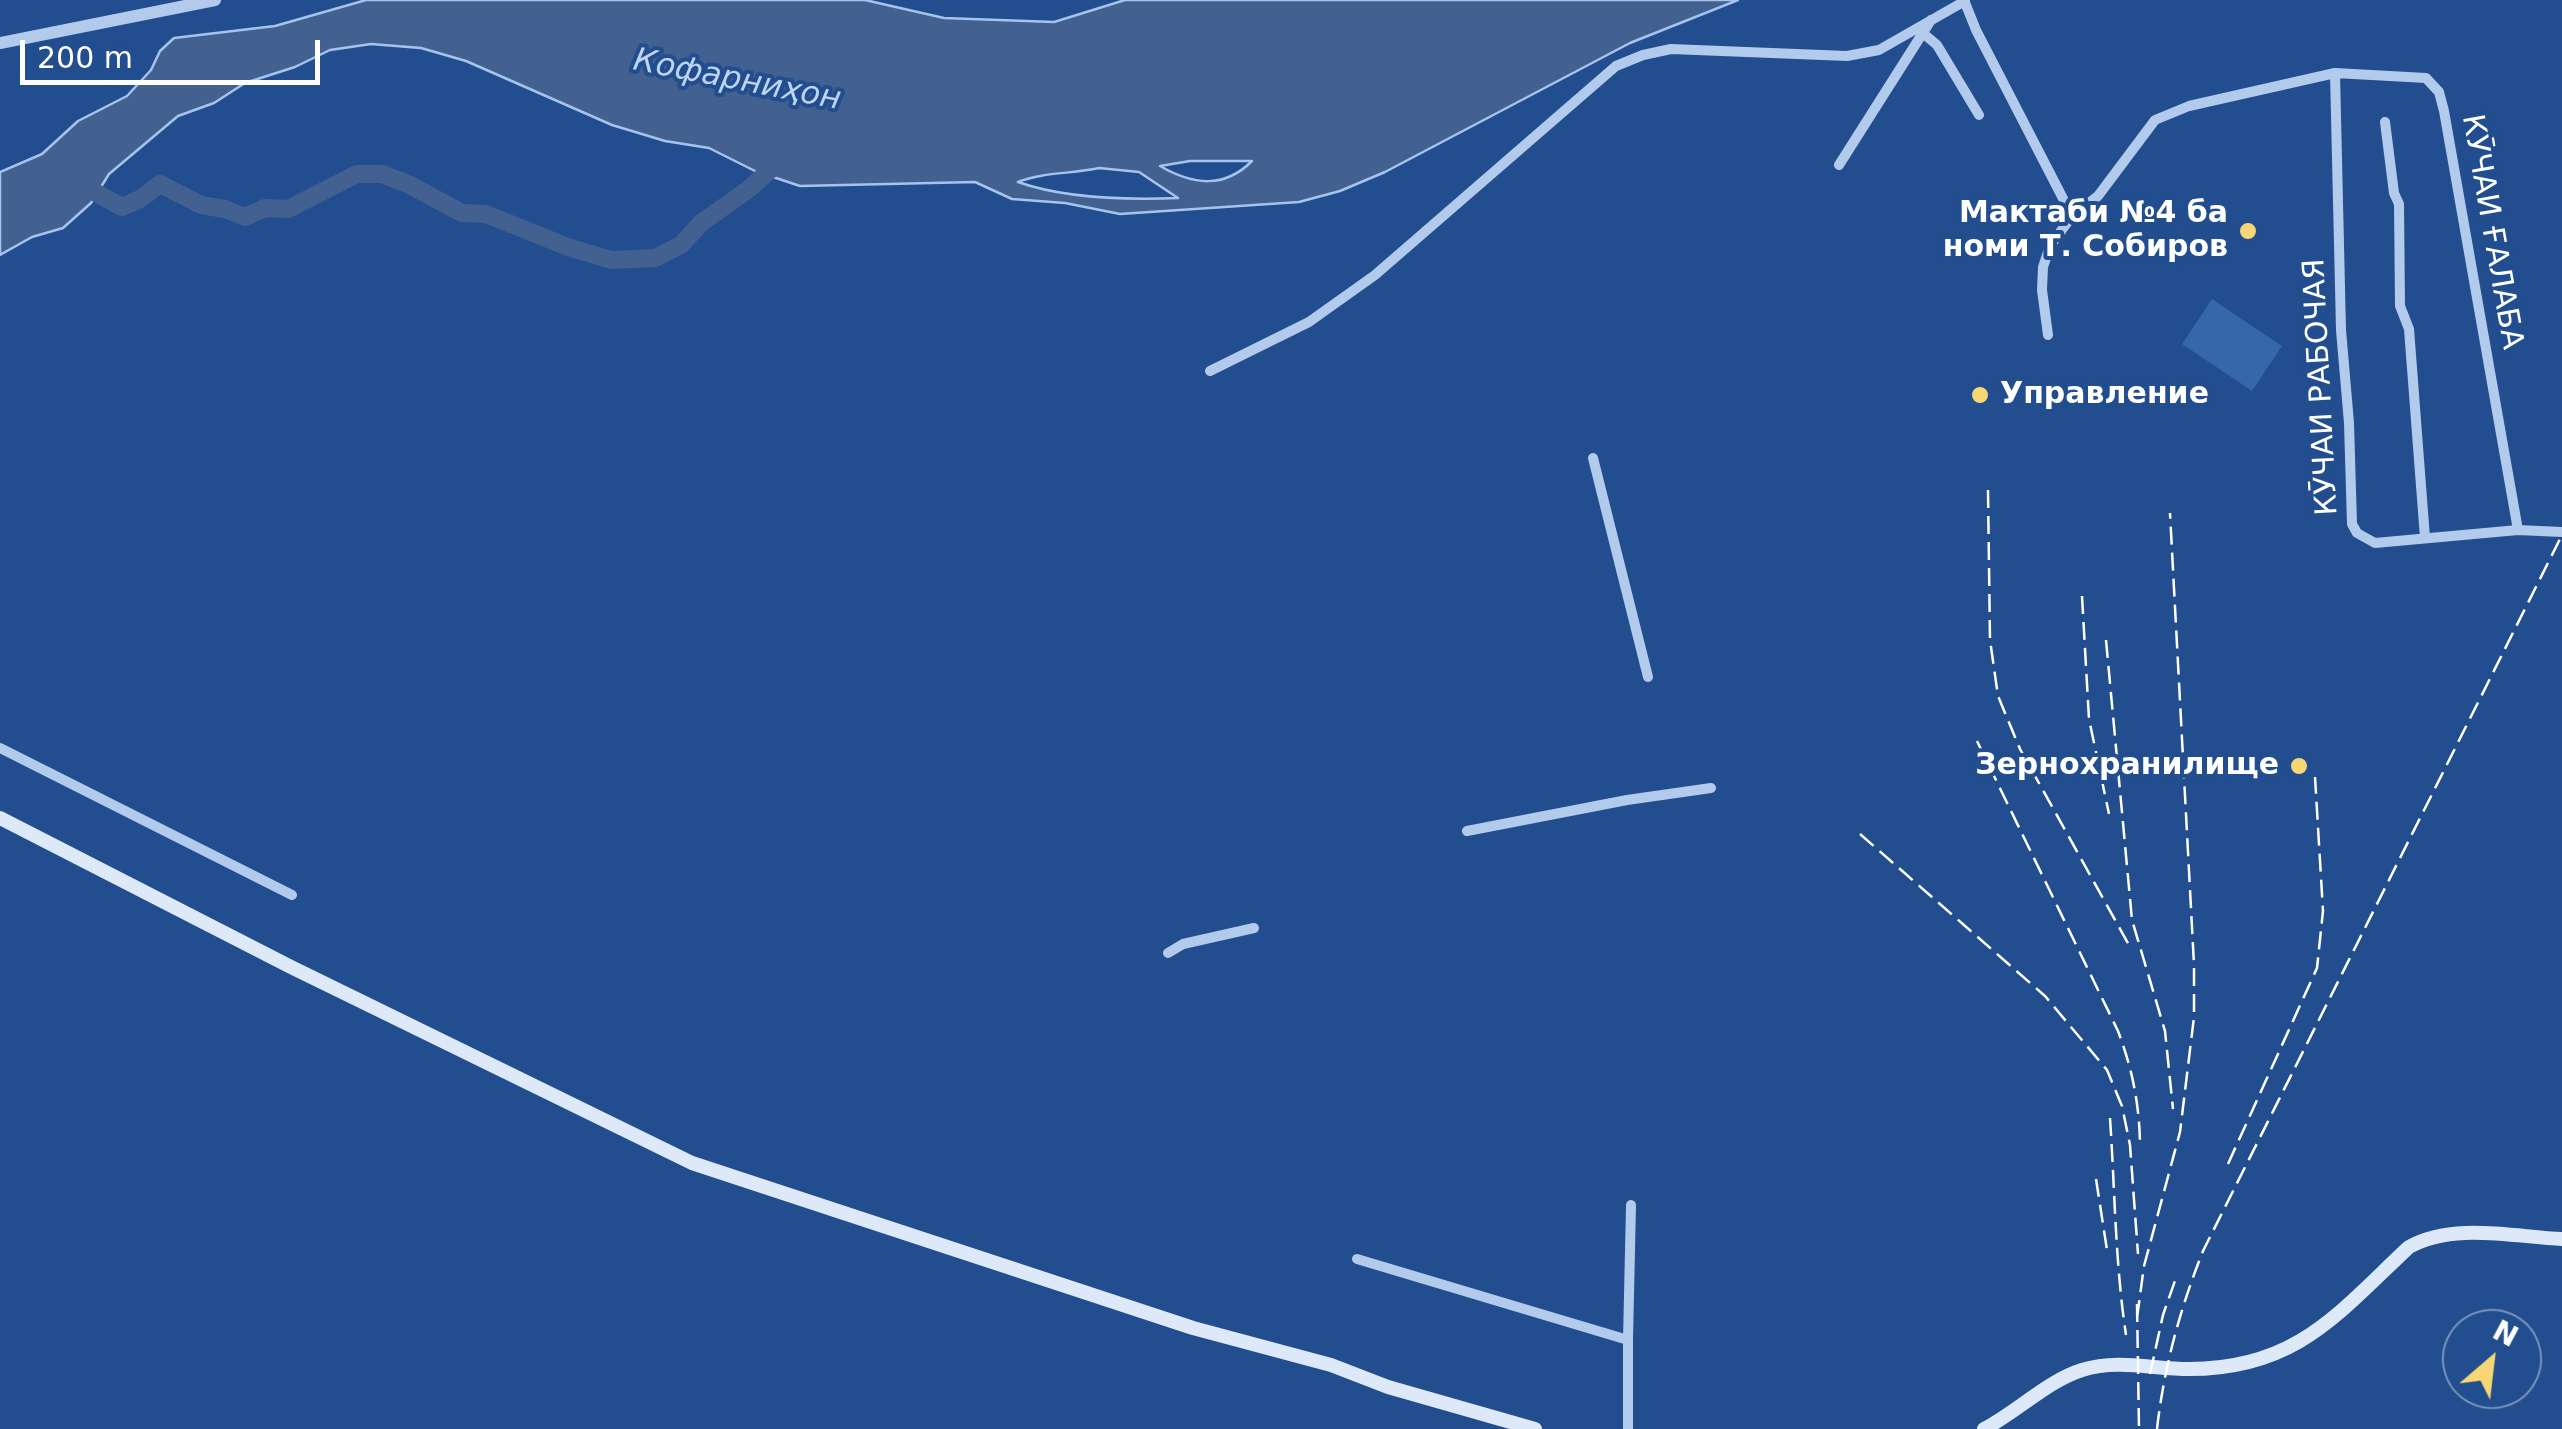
<!DOCTYPE html>
<html>
<head>
<meta charset="utf-8">
<style>
  body { margin:0 }
  #map { position:relative; width:2562px; height:1429px; overflow:hidden; background:#224d8e; font-family:"DejaVu Sans",sans-serif }
  canvas { display:block }
  .north { position:absolute; left:2442px; top:1309px; width:100px; height:100px; box-sizing:border-box; background:#224d8e; border:2px solid #7a94bb; border-radius:50%; rotate:28deg; font-size:28px; font-weight:700; line-height:40px; text-align:center; color:#fff }
  .north::after { content:''; display:block; margin:auto; width:35px; height:45px; background:#f7d674; clip-path:polygon(50% 0,100% 100%,50% 72%,0 100%) }
  .scale { position:absolute; left:20px; top:40px; width:300px; height:45px; box-sizing:border-box; border:5px solid #fff; border-top:0; padding-left:12px; font-size:30px; line-height:35px; white-space:nowrap; color:#fff; -webkit-text-stroke:8px #224d8e; paint-order:stroke }
</style>
</head>
<body>
<div id="map">
<canvas width="2562" height="1429"></canvas>
<div class="north">N</div>
<div class="scale">200 m</div>
</div>
<script>
const ctx = document.querySelector('canvas').getContext('2d');
ctx.lineJoin = 'round';
function paint(path, color) {
  ctx.fillStyle = color;
  ctx.fill(path, 'evenodd');
}
function strokePath(path, color, width, dash) {
  ctx.strokeStyle = color;
  ctx.lineWidth = width;
  ctx.lineCap = dash ? 'butt' : 'round';
  ctx.setLineDash(dash || []);
  ctx.stroke(path);
}
function write(font, color, halo, rows, align = 'center') {
  ctx.font = font + ' "DejaVu Sans",sans-serif';
  ctx.lineWidth = 8;
  ctx.setLineDash([]);
  ctx.textBaseline = 'middle';
  ctx.strokeStyle = halo;
  ctx.fillStyle = color;
  for (const [text, x, y, turn = 0] of rows) {
    ctx.save();
    ctx.translate(x, y);
    ctx.rotate((+turn || 0) * Math.PI / 180);
    ctx.textAlign = isNaN(turn) ? turn : align;
    if (halo) ctx.strokeText(text, 0, 0);
    ctx.fillText(text, 0, 0);
    ctx.restore();
  }
}
paint(new Path2D(`
  M2212 299 2282 346 2252 391 2182 344Z`), '#3667ab');
const water = new Path2D(`
  M366 0H865L944 18 1054 22 1125 0H1738L1630 43 1385 172 1340 191 1299 202 1120 214 1065 203 1012 199 975 182 800 186 755 171 709 148 665 141 612 125 466 61 421 48 371 44 330 50 295 67 245 83 214 103 178 116 109 174 91 203 63 228 32 237 0 255V172L42 154 78 121 127 96 151 70 160 51 174 38 275 26ZM1190 161H1252C1224 189 1193 185 1160 166ZM1099 168 1139 172 1178 198C1127 200 1066 199 1018 182 1043 172 1072 174 1099 168Z`);
paint(water, '#436190');
strokePath(water, '#a5c4ed', 2.5);
strokePath(new Path2D(`
  M76 182 122 207 140 199 160 184 201 205 225 209 245 217 265 208 288 209 357 174H382L408 184 462 213 486 214 568 247 611 260 655 258 681 245 701 223 749 189 772 168 775 155`), '#436190', 18);
strokePath(new Path2D(`
  M1964 0 1976 30 2072 216
  M1924 34 1937 45 1979 115
  M2335 73 2341 330 2349 423 2352 524 2357 533 2375 543 2518 530
  M2385 122 2394 193 2399 204 2400 306 2409 329 2425 538
  M1839 165 1931 20
  M2048 335 2042 290 2043 267 2050 246 2072 216 2098 196 2155 120 2189 106 2335 73 2426 78 2439 92 2444 111 2518 530 2562 532
  M1210 371 1309 322 1375 275 1616 66 1643 55 1671 49 1847 56 1879 50 1965 1
  M1593 458 1648 677
  M0 748 292 895
  M1467 831 1627 800 1711 788
  M1168 953 1183 944 1254 928
  M1357 1259 1628 1340 1631 1205
  M1628 1429V1340`), '#b2caec', 10);
strokePath(new Path2D(`
  M0 43 215 0`), '#b2caec', 12);
strokePath(new Path2D(`
  M0 818 291 967 692 1163 1193 1328 1331 1365 1388 1387 1535 1429
  M1984 1429C2017 1412 2047 1381 2082 1370 2118 1359 2153 1369 2189 1369 2297 1369 2338 1313 2409 1247 2453 1222 2514 1237 2562 1239`), '#dde8f9', 14);
strokePath(new Path2D(`
  M1988 490 1990 640 1998 696 2020 749 2129 945
  M2082 596 2089 719 2109 814
  M2106 640 2132 920 2165 1031 2173 1109
  M1977 741 2118 1031C2132 1068 2139 1102 2140 1142
  M1860 834 2045 996 2107 1070 2122 1106 2130 1145 2138 1254
  M2110 1118C2115 1191 2115 1262 2126 1335
  M2228 1164 2317 968 2323 911 2315 777
  M2096 1179 2107 1250
  M2137 1304 2139 1429
  M2137 1318 2144 1266 2180 1132 2194 1017V965L2170 513
  M2150 1374 2163 1315 2176 1278
  M2157 1429C2164 1367 2180 1309 2203 1251L2562 535`), '#fff', 2.5, [18, 8]);
for (const [x, y, r, color] of [
  [2248,231,10,"#f7d674"],
  [1980,395,10,"#f7d674"],
  [2299,766,10,"#f7d674"]
]) {
  const dot = new Path2D();
  dot.arc(x, y, r, 0, 2 * Math.PI);
  ctx.fillStyle = color;
  ctx.fill(dot);
  strokePath(dot, '#224d8e', 4);
}
write('bold 30px', '#fff', '#224d8e', [
  ["Мактаби №4 ба",2228,214],
  ["номи Т. Собиров",2228,248],
  ["Управление",2000,395,"left"],
  ["Зернохранилище",2279,766]
], 'right');
write('30px', '#fff', '#224d8e', [
  ["КӮЧАИ ҒАЛАБА",2491,232,80],
  ["КӮЧАИ РАБОЧАЯ",2322,387,-93]
]);
write('italic 32px', '#bed4f3', '#224d8e', [
  ["Кофарниҳон",737,81,11]
]);
</script>
</body>
</html>
